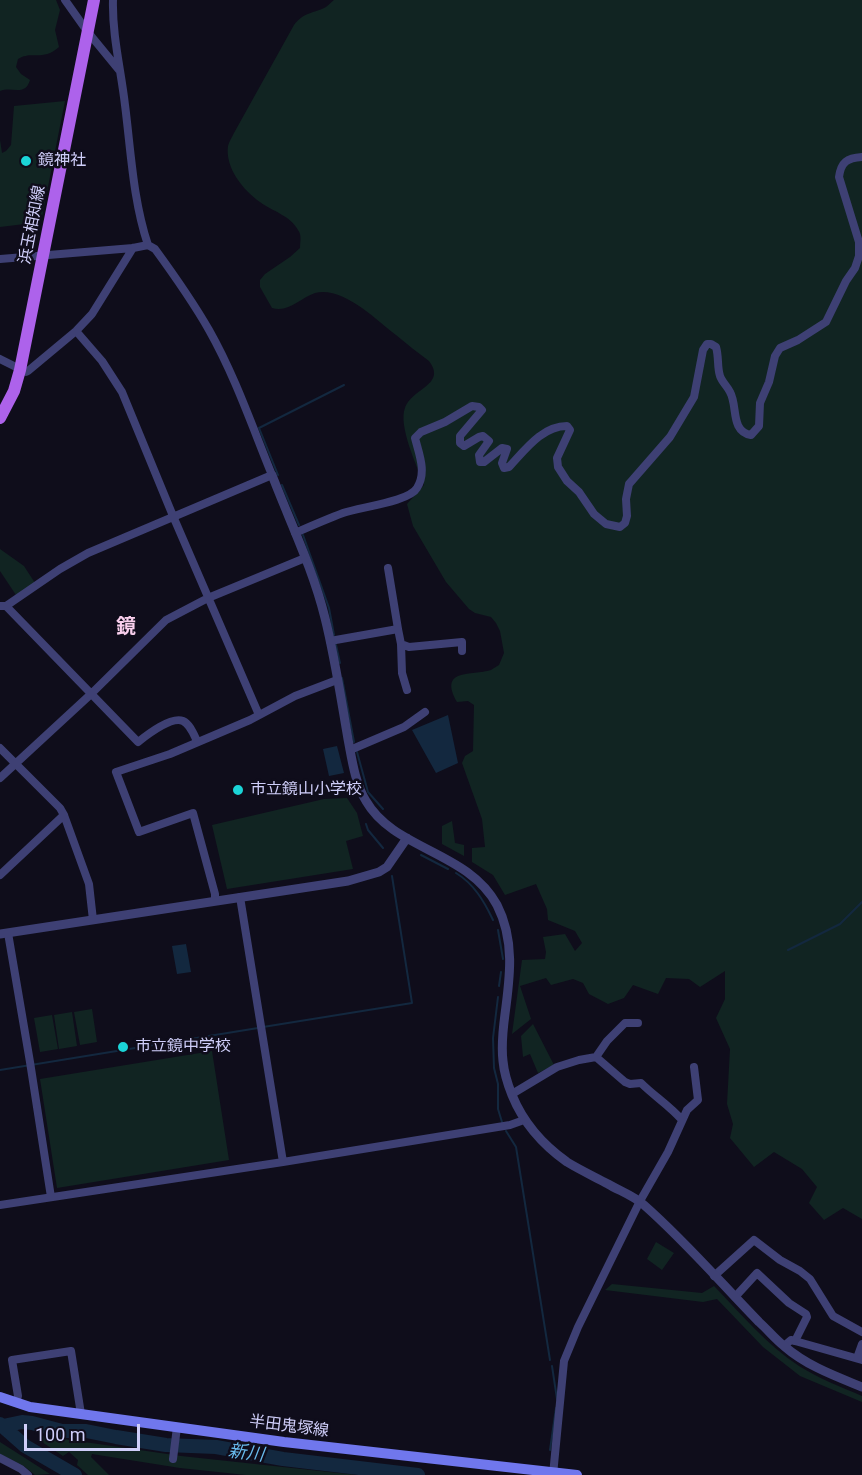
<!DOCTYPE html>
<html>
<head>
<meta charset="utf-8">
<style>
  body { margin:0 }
  #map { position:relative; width:862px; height:1475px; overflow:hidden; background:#0f0d1b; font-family:Roboto,sans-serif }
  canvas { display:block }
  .scale { position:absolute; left:24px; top:1424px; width:116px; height:27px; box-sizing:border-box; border:3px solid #cfcef9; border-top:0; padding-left:8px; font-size:18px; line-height:21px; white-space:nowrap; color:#cfcef9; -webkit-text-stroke:4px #0f0d1b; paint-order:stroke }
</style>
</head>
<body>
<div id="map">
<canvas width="862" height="1475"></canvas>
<div class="scale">100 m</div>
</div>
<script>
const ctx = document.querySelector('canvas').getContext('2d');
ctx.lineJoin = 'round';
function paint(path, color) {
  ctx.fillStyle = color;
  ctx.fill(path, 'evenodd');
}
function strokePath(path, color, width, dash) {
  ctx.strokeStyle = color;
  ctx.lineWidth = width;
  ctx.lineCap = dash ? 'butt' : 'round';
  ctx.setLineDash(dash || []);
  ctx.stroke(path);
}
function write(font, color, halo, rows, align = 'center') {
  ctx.font = font + ' Roboto,"Noto Sans JP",sans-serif';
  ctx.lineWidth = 5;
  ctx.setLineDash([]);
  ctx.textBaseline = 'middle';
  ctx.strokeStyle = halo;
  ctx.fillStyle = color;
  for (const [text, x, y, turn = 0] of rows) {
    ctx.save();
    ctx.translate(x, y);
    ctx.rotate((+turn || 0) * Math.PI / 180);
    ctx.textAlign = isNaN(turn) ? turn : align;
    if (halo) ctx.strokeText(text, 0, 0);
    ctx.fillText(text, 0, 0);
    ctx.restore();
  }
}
paint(new Path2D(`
  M0 0H56L60 10 55 30 59 47C42 62 32 50 18 59L16 67 21 74 30 80C25 97 12 86 0 91Z
  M334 0H862V1219L843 1208 824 1220 809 1203 817 1187 802 1169 774 1152 754 1167 730 1138 733 1124 727 1104 730 1049 716 1018 725 999V971L700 987 689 979 666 978 658 994 633 985 624 998 608 1004 589 994 583 983 573 979 551 985 546 978 520 986 531 1019 512 1034 522 960 545 959 546 952 543 937 565 934 575 951 582 943 575 931 548 920 547 909 536 884 505 895 493 875 472 862V848L485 847 482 819 462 763 465 756 473 751 474 705 468 701 457 702C438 668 472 676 491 670 494 668 497 666 499 665L504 653 500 631 496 623 491 617 475 613 469 609 446 582 413 526 407 504 424 485C417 466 398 426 405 408 412 388 447 385 429 361 418 353 407 344 396 335 376 320 343 286 315 293 300 298 289 313 272 308L260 287V280L265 274 290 257 300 248C300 242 302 235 298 230 291 216 272 211 260 202 243 190 225 168 228 146 229 142 232 137 234 133L294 25C305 11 313 14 326 7 329 5 331 2 334 0Z
  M65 101 41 222 0 227V140L2 153 6 151 11 145 14 106Z
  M0 549 24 566 35 583 16 595 0 571Z
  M347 798 357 813 363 836 346 841 353 869 227 889 212 825 324 799Z
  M452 821 455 843 464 845V856L442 844V826Z
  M92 1009 97 1042 80 1045 74 1012Z
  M72 1012 77 1046 59 1049 54 1015Z
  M52 1015 58 1049 40 1052 34 1018Z
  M533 1024 554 1065 538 1073 530 1054 523 1057 521 1036Z
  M212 1051 229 1160 57 1188 40 1079Z
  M656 1242 674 1253 662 1270 647 1259Z
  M612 1284 702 1293 714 1286C741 1314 766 1344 799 1366 818 1378 841 1387 862 1396V1402L800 1376 763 1347 717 1299 703 1302 605 1290Z
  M43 1436 181 1456 357 1475H246L180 1468 92 1454 91 1457 109 1475H88L77 1465 78 1460 69 1452 63 1456 42 1442Z
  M0 1442 50 1474 35 1475 24 1466 0 1454Z`), '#112422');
paint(new Path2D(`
  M448 715 458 763 436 773 412 730Z
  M337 746 344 773 329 776 323 749Z
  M186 944 191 972 177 974 172 946Z`), '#13283f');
strokePath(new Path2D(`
  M278 475 259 428 344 385
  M282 485 299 525
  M303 535 329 608 334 635
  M336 645 340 663
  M342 678 354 742
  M357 752 368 792 383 809
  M366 824 368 830 383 848
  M421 855 448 869
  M456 873C474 884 484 901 493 920
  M498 930 503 959
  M788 950 840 924 862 902
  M499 986 501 972
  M498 997 493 1038 494 1068 498 1084V1109L502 1122
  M263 1027 412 1003 392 876
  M0 1070 258 1028
  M506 1131 516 1147 550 1360
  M552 1366 557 1399
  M550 1450 556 1408`), '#13283f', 2);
strokePath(new Path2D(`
  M0 1424 25 1446 75 1475
  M3 1426 22 1422 32 1423 62 1431H86L116 1437 166 1445 216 1447 283 1459 418 1475`), '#13283f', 14);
strokePath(new Path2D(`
  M65 0 87 31 119 70
  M113 0C112 35 121 70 125 105 131 152 133 200 148 245
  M0 259 133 248 148 245 155 249C174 275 193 302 209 330 235 376 252 426 272 475L88 553 60 569 6 606H0
  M76 331 102 361 122 392 173 516 259 715
  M0 359 26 372 28 371 76 331 92 314 133 248
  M295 533C311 526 327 519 343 513 359 507 409 502 417 488 427 472 419 454 415 438L421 432 445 422 472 406 479 407 482 410 460 436V443L464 446 479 437 483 436 489 441 479 455 480 462H484L502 448 507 449 502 463 504 468 509 467C525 450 542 426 567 426L570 430 557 458 558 467 567 481 579 492 594 514 606 524 620 527 625 523 627 516 626 499 629 484 670 437 694 397 703 350 707 344H711L716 347C719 357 717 367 720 376 722 382 727 386 730 392 738 406 730 431 751 435L759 426 760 403 769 382 775 356 780 348 798 340 826 322 846 281 855 268 859 256V242L839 177C841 162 847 158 862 157
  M388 568 398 629
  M6 606 138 742C147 735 171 716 183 721 190 724 194 735 197 741
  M330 641 398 629 401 644 409 647 462 642V651
  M401 644 402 673 407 690
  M0 748 60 808 64 815 89 884 93 920
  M350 750 404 727 425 712
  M0 778 91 694 166 620 208 598 305 558
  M0 875 64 815
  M240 897 283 1162
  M215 901V894L193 813 139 832 116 772 170 754 250 720 295 696 337 680
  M8 933 30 1062 51 1197
  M596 1057 625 1082 630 1084 641 1083C654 1096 670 1106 682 1120
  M512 1094 557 1067 579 1060 596 1057 607 1041 625 1023H638
  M0 1205 283 1162 510 1125 524 1120
  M714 1276 754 1240 780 1260 800 1271 810 1279 833 1316 862 1332
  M735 1297 757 1273 789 1303 806 1314 807 1317 795 1341
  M784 1346 791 1340 795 1341 862 1360
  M857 1358 862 1344
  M16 1403 18 1396 12 1360 71 1351 81 1414
  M0 1458 21 1469 28 1475
  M173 1459 177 1427
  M553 1475 564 1361 578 1327 640 1201 668 1152 687 1110 698 1100 694 1067`), '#3e4074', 8);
strokePath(new Path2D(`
  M272 475C290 522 313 569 325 618 335 658 341 699 348 739 352 760 355 783 366 801 394 850 468 851 497 905 515 940 510 977 505 1014 503 1029 501 1045 503 1061 504 1072 508 1085 512 1095 523 1122 543 1145 567 1162 580 1170 595 1177 608 1184 620 1191 634 1196 644 1205 685 1241 721 1283 759 1322 768 1330 775 1339 784 1346 807 1366 835 1376 862 1387
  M0 934 348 881 379 872 387 867 407 838`), '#3e4074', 9);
strokePath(new Path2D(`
  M0 1397 30 1407 284 1442 577 1475`), '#7077ed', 10);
strokePath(new Path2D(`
  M0 418 14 391 20 370 94 0`), '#ad62eb', 12);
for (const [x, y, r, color] of [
  [26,161,6,"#1bd4d7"],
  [238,790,6,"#1bd4d7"],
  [123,1047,6,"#1bd4d7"]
]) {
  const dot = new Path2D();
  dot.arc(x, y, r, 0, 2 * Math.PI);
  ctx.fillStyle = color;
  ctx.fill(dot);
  strokePath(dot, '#0f0d1b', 2);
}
write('16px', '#cfcef9', '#0f0d1b', [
  ["鏡神社",38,161],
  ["市立鏡山小学校",250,790],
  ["市立鏡中学校",135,1047]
], 'left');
write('16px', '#cfcef9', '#0f0d1b', [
  ["浜玉相知線",33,225,-79],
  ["半田鬼塚線",289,1427,7]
]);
write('italic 18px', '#68baec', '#0f0d1b', [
  ["新川",246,1454,7]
]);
write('bold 20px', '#f9cfed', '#0f0d1b', [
  ["鏡",126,628]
]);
</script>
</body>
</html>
